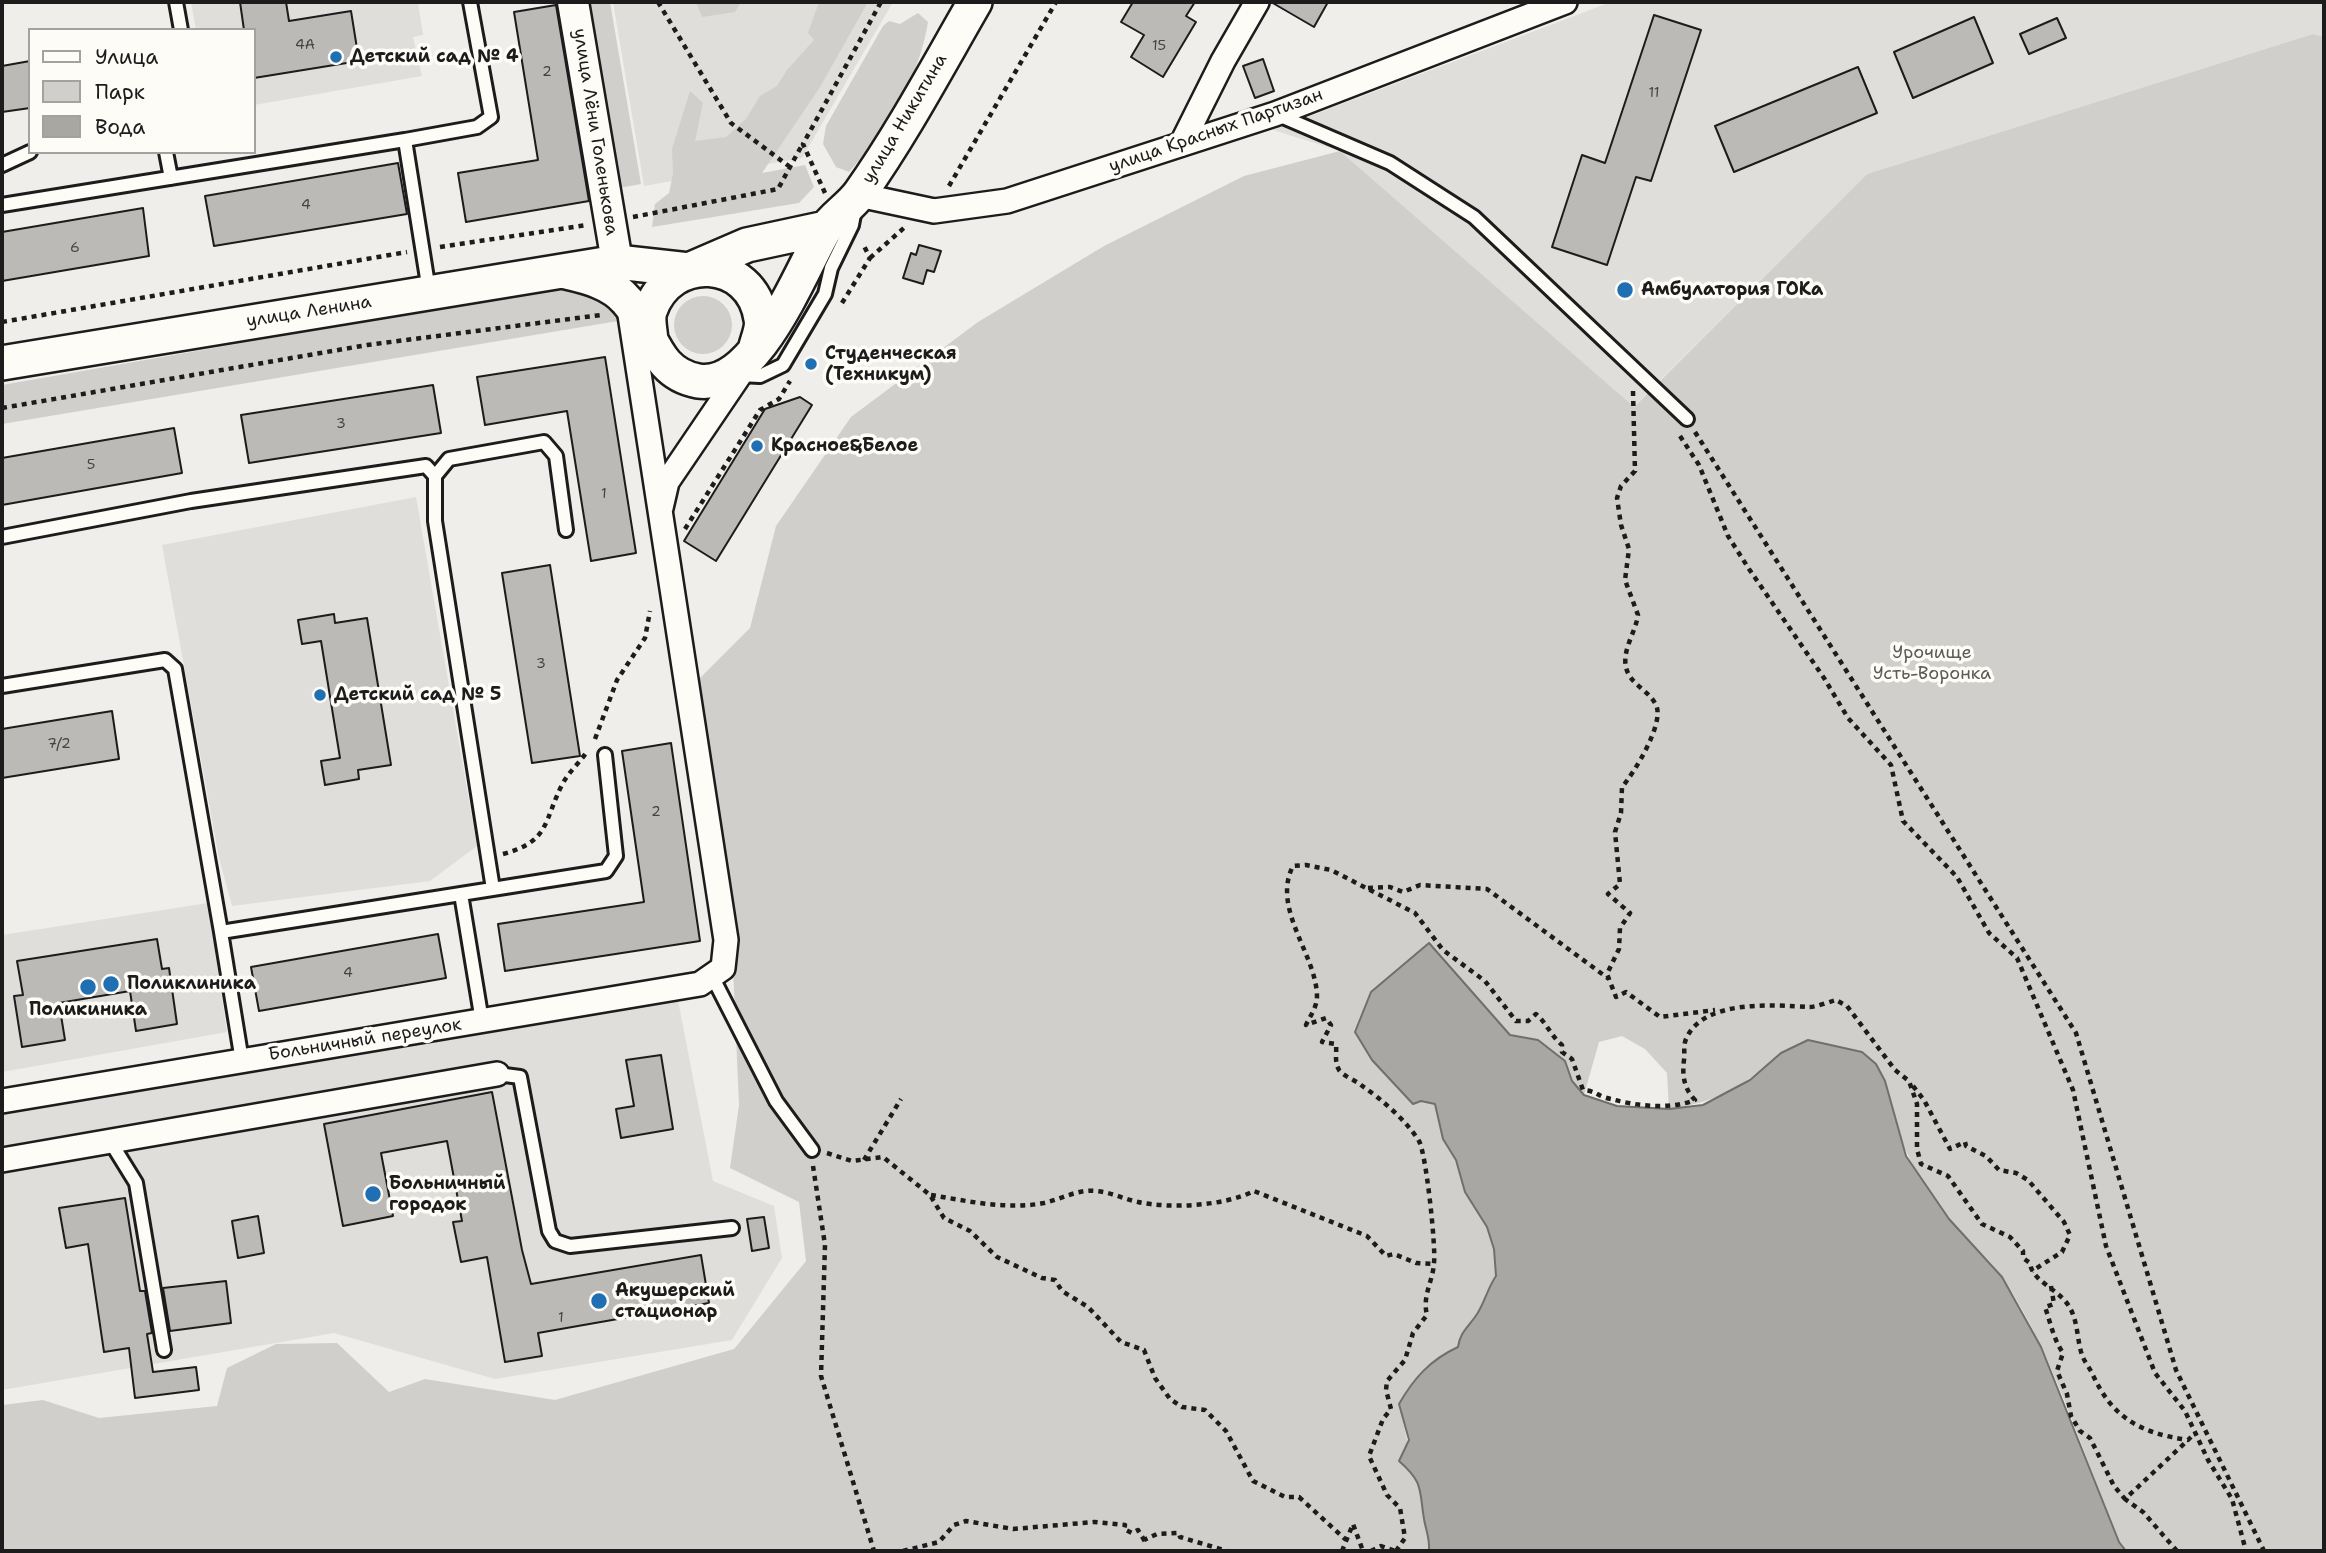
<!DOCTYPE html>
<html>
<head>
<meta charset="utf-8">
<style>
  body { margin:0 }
  #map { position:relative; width:2326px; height:1553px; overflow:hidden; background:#f0eeea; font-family:"Shantell Sans",sans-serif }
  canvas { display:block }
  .frame { position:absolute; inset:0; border:4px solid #1c1c1c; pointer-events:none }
  .legend { position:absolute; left:28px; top:28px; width:228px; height:126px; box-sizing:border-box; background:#fdfcf7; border:2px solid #a3a29f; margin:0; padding:9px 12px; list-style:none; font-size:21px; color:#1c1c1c }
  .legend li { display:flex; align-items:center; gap:14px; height:35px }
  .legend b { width:35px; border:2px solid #a3a29f }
</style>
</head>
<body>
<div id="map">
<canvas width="2326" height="1553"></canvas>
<div class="frame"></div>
<ul class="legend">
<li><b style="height:9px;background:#fdfcf7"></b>Улица</li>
<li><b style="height:19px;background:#d0cfcc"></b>Парк</li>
<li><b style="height:19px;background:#a8a7a3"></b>Вода</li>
</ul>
</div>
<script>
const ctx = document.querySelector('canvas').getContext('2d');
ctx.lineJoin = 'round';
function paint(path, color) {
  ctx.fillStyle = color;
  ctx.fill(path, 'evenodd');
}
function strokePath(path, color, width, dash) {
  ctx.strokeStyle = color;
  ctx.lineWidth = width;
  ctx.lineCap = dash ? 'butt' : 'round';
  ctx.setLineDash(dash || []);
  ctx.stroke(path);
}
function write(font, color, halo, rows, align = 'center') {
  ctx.font = font + ' "Shantell Sans",sans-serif';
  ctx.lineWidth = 7;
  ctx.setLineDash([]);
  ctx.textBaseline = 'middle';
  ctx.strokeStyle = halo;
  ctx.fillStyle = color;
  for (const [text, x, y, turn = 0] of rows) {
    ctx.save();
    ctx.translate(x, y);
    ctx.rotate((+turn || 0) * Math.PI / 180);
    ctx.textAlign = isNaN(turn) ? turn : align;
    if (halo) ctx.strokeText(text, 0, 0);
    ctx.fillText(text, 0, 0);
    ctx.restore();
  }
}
paint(new Path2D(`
  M191 2H418L423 35 413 37 422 76 254 105V30H196Z
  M613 2H893L802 158 644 186Z
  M1611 2H2324V37L2313 34 1867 174 1633 407 1340 151 1273 130Z
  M416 497 477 846 430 881 232 906 219 858 162 545Z
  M208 903 227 1032 2 1072V935Z
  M676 990 713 1181 774 1206 782 1258 732 1340 495 1379 334 1333 2 1390V1107Z`), '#e0deda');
paint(new Path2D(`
  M587 2H610L641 184 619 188Z
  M696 2H741L735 12 702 17Z
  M819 2H868L820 87 762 173 805 165 814 187 799 203 652 227 655 204 669 193 673 174 672 149 690 91 703 103 695 141 726 137 746 119 760 96 777 86 787 70 814 40 808 33Z
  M918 13 928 22C919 78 887 130 849 172L836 167 823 144 826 126 883 26 889 21 900 24Z
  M2313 34 2324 37V1551H2126L2119 1542C2084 1456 2054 1355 2003 1278 1989 1258 1968 1241 1952 1223 1925 1193 1907 1159 1895 1121L1781 1053C1743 1086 1719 1102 1669 1109L1667 1073 1645 1049 1622 1036 1599 1042 1584 1095 1572 1081 1565 1061 1538 1040 1511 1035 1429 943 1394 1083 1413 1103 1421 1101 1435 1103 1443 1139 1456 1160 1465 1192 1487 1227 1494 1249 1496 1276C1487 1289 1484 1305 1475 1317 1467 1328 1460 1333 1458 1347 1430 1359 1414 1378 1399 1404L1417 1485C1425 1494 1430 1538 1429 1551H2V1405L43 1400 99 1418 217 1406 227 1368 276 1344 337 1343 389 1392 425 1379 555 1400 734 1349 806 1261 799 1202 730 1168 739 1105 730 897 694 684 750 628 776 526 851 417 978 322 1104 246 1244 176 1340 151 1634 407 1867 174Z
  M587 288 614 305 618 321 2 424V385L414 313 561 289Z
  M674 325a29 29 0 1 1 58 0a29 29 0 1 1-58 0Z`), '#d0cfcc');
const water = new Path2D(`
  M1429 943 1510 1035 1538 1040 1565 1061 1572 1081 1584 1095 1617 1106 1669 1109 1703 1105 1750 1080 1781 1053 1808 1040 1862 1052 1876 1064 1885 1081 1906 1156 1949 1219 2002 1277 2041 1347 2119 1542 2126 1551H1429C1430 1538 1426 1531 1424 1519 1419 1489 1424 1483 1399 1461L1409 1440 1399 1404C1414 1378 1430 1360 1458 1347 1460 1333 1467 1328 1475 1317 1484 1305 1487 1289 1496 1276L1494 1249 1487 1227 1465 1192 1456 1160 1443 1139 1435 1104 1421 1101 1413 1104 1372 1060 1355 1032 1371 992Z`);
paint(water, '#a8a7a3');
strokePath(water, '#706f6d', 2);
const building = new Path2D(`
  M240 2H286L289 21 351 11 359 61 254 78V30H244Z
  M1133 2H1195L1186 16 1196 22 1163 77 1131 57 1144 35 1121 22Z
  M1271 2H1328L1314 27Z
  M556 5 589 201 466 222 458 173 538 160 514 12Z
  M1654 15 1701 30 1651 181 1636 177 1607 265 1552 247 1582 155 1605 163Z
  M1974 17 1993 63 1913 98 1894 52Z
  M2057 18 2066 38 2029 54 2020 34Z
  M1263 59 1274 91 1255 98 1243 66Z
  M30 61V108L2 112V66Z
  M1858 67 1877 113 1734 172 1715 126Z
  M398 163 407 214 214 246 205 196Z
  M143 208 149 256 2 281V232Z
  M919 245 941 251 934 272 927 270 923 284 903 278 911 253 916 255Z
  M605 357 636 553 591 561 567 411 485 425 477 377Z
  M433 385 441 433 249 463 241 415Z
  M800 397 812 405 716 561 684 541 765 409Z
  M174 428 182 473 2 505V458Z
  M550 565 580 756 532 763 502 573Z
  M334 614 335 623 367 618 391 765 358 770 359 779 325 785 321 761 340 758 321 641 302 644 298 620Z
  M112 711 119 759 2 778V729Z
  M671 743 700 941 505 971 498 924 644 902 622 751Z
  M438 934 446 978 259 1011 251 967Z
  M157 939 162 969 169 968 177 1024 136 1031 130 991 59 1003 65 1040 22 1047 14 996 23 995 17 961Z
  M661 1055 673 1129 621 1138 616 1109 634 1106 626 1060Z
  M492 1092 522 1250 531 1284 701 1255 709 1303 538 1333 542 1356 505 1362 487 1257 461 1262 453 1222 462 1221 447 1141 381 1153 393 1216 343 1226 324 1124Z
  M125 1198 140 1291H145L152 1333 147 1334 153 1372 196 1367 199 1390 135 1398 129 1348 104 1352 88 1244 66 1248 59 1208Z
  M258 1216 264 1253 238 1258 232 1221Z
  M764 1217 769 1248 752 1251 747 1219Z
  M226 1281 231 1323 170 1331 163 1288Z`);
paint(building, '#bbbab6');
strokePath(building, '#1c1c1c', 2);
const service = new Path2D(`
  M176 2 181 30
  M1276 114 1390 163 1474 217 1687 419
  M166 152 171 178
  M2 165 30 152
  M2 205 405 140
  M429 291 405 140 477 127 491 117 470 2
  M739 375 760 376 783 365 825 294 831 268 852 225 855 209
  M2 537 191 501 426 466 435 476
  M2 686 165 660 175 669 221 932
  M493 889 435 521V476L449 459 544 442 556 456 566 530
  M461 894 482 1021
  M712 976 776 1101 812 1150
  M242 1061 221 932 606 871 616 856 605 755
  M497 1074 520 1077 549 1231 555 1241 570 1246 732 1228
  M110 1141 136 1183 164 1350`);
const minor = new Path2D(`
  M1183 141 1223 61 1257 2
  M859 195 934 211 1007 201 1275 114 1565 2
  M661 508 667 482 743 370
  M2 1101 700 984 723 968 726 940 630 315
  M2 1160 497 1074`);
const tertiary = new Path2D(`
  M573 2 617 262`);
const secondary = new Path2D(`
  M566 272C588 277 612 283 627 301 653 329 653 373 698 381 756 390 800 272 824 231 833 217 850 207 860 193 903 132 938 66 975 2
  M651 343C651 333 647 320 650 311 670 252 752 257 761 319 763 328 757 341 755 350
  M2 363 617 262 689 270 747 245 826 228`);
strokePath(service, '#1c1c1c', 18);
strokePath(minor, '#1c1c1c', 28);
strokePath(tertiary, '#1c1c1c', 35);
strokePath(secondary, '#1c1c1c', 38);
strokePath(new Path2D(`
  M658 2 731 123 790 167
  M949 186 1056 2
  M825 193 803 144 881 2
  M633 217 778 189 802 145
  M440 247 587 225
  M870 258 905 227
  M842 303 870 258 863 244
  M2 322 407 252
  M1633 391 1635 471 1621 486 1617 498 1621 525 1629 549 1625 580 1638 615C1636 631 1622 650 1626 667 1629 684 1649 690 1656 705 1665 723 1634 773 1622 787L1621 813 1615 832 1620 884 1608 894 1630 913 1620 928 1619 949 1607 974 1616 997 1626 992 1660 1017 1715 1010
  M2 408 367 345 601 315
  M1695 432 2076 1033 2176 1370 2264 1551
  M1680 436 1699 465 1728 536 1749 569 1824 678 1848 718 1891 765 1903 821 1957 877 1989 933 2017 958 2073 1090 2106 1246 2155 1373 2185 1411 2208 1460 2232 1499 2246 1551
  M685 529 760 410 779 399 790 381
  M595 739 617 680 645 638 650 611
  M503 854C551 841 543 821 563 783 569 772 579 763 586 753
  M1368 888 1390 887 1403 892 1420 885 1487 889 1609 979
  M1913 1086 1924 1100 1950 1149 1965 1142 1966 1146 1986 1156 1999 1170 2016 1173 2028 1180 2064 1222 2070 1235 2062 1252 2032 1271
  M827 1153 852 1161 883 1157 930 1195 944 1218 970 1231 997 1257 1042 1278 1055 1280 1062 1291 1088 1307 1121 1342 1144 1350 1155 1378 1170 1399 1182 1407 1205 1410 1226 1431 1253 1481 1285 1497H1299L1345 1539
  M864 1160 901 1099
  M813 1166 825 1245 821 1376 874 1551
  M931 1195C967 1201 1007 1210 1044 1203 1062 1199 1077 1189 1096 1191 1110 1192 1124 1199 1138 1202 1170 1209 1225 1206 1254 1191L1367 1236 1386 1256 1394 1254 1416 1263 1434 1264
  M2051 1286 2054 1304 2045 1307C2051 1324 2053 1338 2063 1353L2057 1371 2067 1394 2071 1416 2080 1431 2090 1438 2114 1486 2125 1499
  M903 1551 939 1542 954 1525 966 1521 1013 1529 1094 1522 1125 1525 1124 1529 1132 1533 1138 1530 1146 1543 1144 1540 1157 1534 1179 1533 1180 1537 1227 1551
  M1342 1551 1353 1524 1363 1551
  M1371 1551 1381 1546 1395 1551
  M1396 1551 1405 1538 1400 1508 1387 1495 1369 1456 1383 1419 1391 1409 1386 1390 1387 1381 1405 1360 1413 1333 1427 1315C1422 1296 1433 1281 1434 1263 1436 1246 1426 1153 1419 1141 1406 1120 1381 1099 1361 1085 1355 1080 1343 1076 1339 1070 1334 1061 1337 1053 1336 1044L1322 1042 1331 1025 1326 1018 1306 1025C1309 1018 1317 1007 1317 997 1317 955 1271 909 1293 866L1306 865 1331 870 1415 913 1443 950 1485 981 1516 1021H1528L1536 1014C1546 1022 1551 1036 1562 1045V1052L1572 1059 1583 1090C1597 1091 1596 1096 1611 1099 1637 1106 1669 1110 1695 1100 1684 1089 1682 1075 1684 1060 1685 1053 1683 1046 1686 1039 1703 999 1773 1005 1809 1007 1817 1007 1828 1002 1836 1000L1847 1006 1895 1070 1909 1081 1917 1104V1149L1921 1164 1948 1176 1982 1224 2010 1237 2023 1251V1258L2030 1263C2032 1282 2060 1289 2070 1308 2078 1322 2077 1340 2082 1355 2084 1361 2089 1367 2092 1373 2112 1418 2140 1433 2188 1440L2195 1433
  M2177 1551 2143 1512 2125 1499 2187 1441`), '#1c1c1c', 4.5, [5, 5]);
strokePath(service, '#fdfcf7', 12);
strokePath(minor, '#fdfcf7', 23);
strokePath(tertiary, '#fdfcf7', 30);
strokePath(secondary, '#fdfcf7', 33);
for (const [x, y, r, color] of [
  [336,57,7,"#1f6fb2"],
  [1625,290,9,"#1f6fb2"],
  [811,364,7,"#1f6fb2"],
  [757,446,7,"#1f6fb2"],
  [320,695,7,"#1f6fb2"],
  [111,984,9,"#1f6fb2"],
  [88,987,9,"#1f6fb2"],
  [373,1194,9,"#1f6fb2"],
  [599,1301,9,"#1f6fb2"]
]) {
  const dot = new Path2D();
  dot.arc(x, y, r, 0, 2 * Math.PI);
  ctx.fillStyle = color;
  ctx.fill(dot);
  strokePath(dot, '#fdfcf7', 2.5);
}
write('14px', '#444442', null, [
  ["4А",305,45],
  ["15",1159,46],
  ["2",547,72],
  ["11",1654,93],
  ["4",306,205],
  ["6",75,248],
  ["3",341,424],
  ["5",91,465],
  ["1",604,494],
  ["3",541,664],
  ["7/2",59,744],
  ["2",656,812],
  ["4",348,973],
  ["1",561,1318]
]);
write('bold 18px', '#1c1c1c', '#fdfcf7', [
  ["Детский сад № 4",350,57],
  ["Амбулатория ГОКа",1641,290],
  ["Студенческая",825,354],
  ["(Техникум)",825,375],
  ["Красное&Белое",771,446],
  ["Детский сад № 5",334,695],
  ["Поликлиника",127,984],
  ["Поликиника",88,1010,"center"],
  ["Больничный",389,1184],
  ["городок",389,1205],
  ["Акушерский",615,1291],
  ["стационар",615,1312]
], 'left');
write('18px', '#1c1c1c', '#fdfcf7', [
  ["улица Никитина",905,119,-59],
  ["улица Красных Партизан",1216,131,-19],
  ["улица Лёни Голенькова",595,132,81],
  ["улица Ленина",309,312,-9],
  ["Больничный переулок",365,1040,-9]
]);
write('18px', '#5b5b5a', '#fdfcf7', [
  ["Урочище",1932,653],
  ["Усть-Воронка",1932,674]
]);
</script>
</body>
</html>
